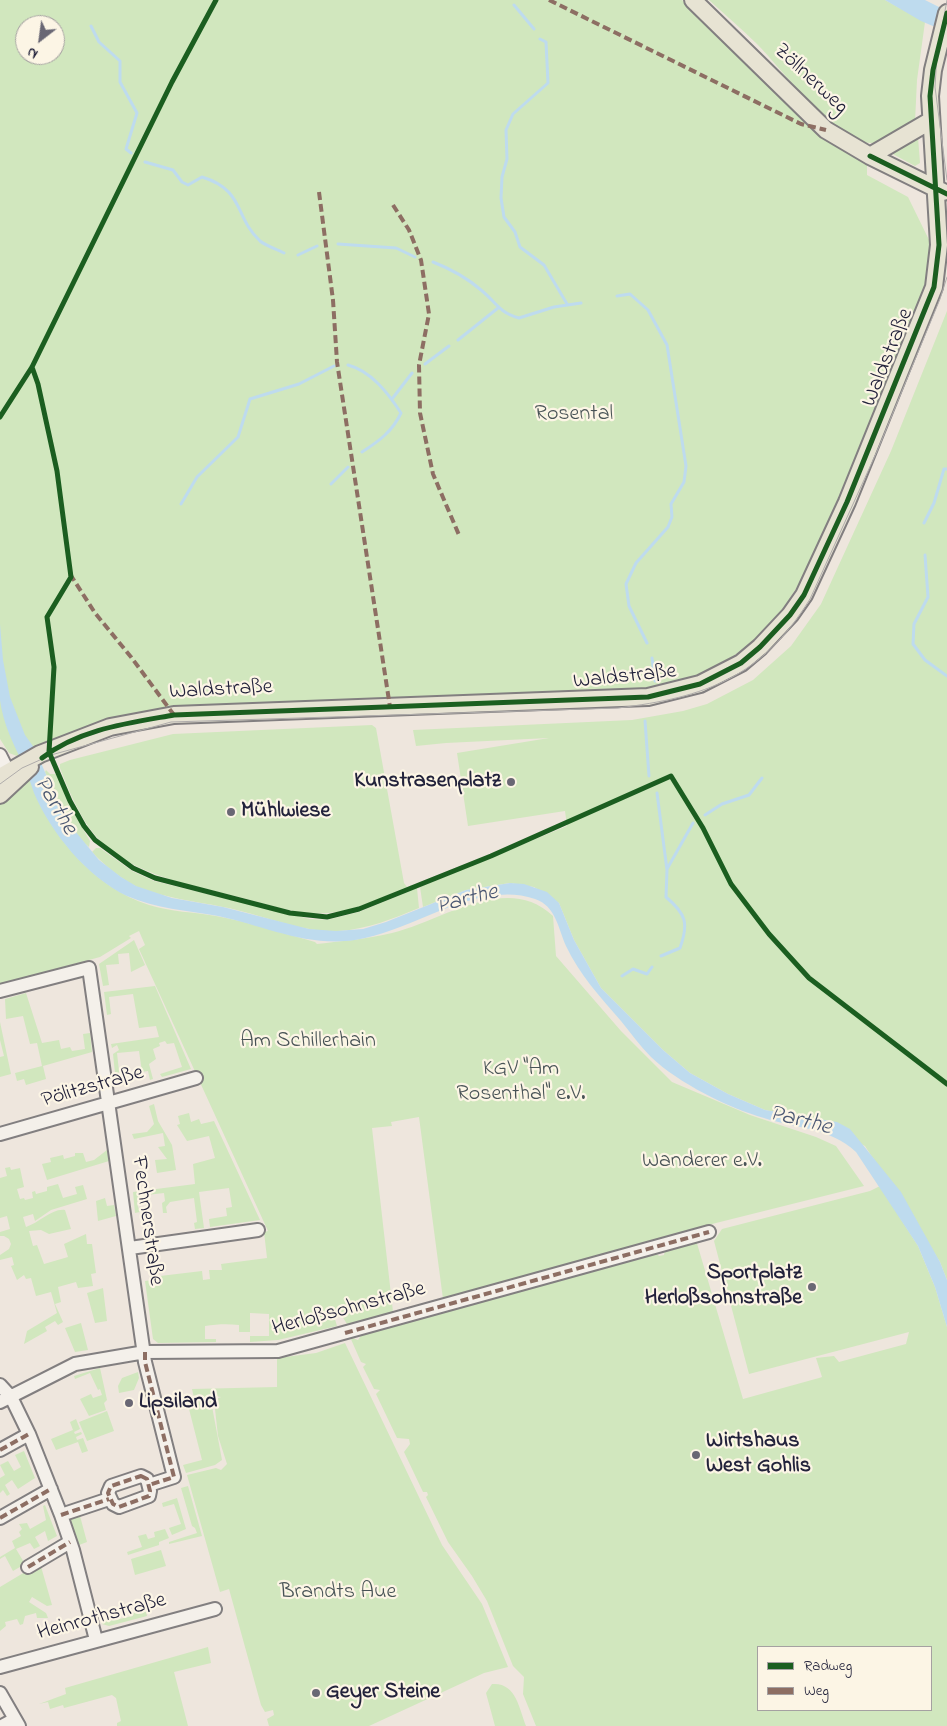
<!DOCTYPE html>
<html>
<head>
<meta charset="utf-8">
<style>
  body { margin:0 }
  #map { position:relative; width:947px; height:1726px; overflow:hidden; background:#eee6dd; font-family:"Indie Flower",sans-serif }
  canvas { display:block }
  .legend { position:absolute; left:757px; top:1646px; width:175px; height:65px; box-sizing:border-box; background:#fcf5e5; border:1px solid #a5a1a1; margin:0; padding:6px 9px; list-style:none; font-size:15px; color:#22223b }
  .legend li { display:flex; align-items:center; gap:10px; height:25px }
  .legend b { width:25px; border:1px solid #a5a1a1 }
  .north { position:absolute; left:15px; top:15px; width:50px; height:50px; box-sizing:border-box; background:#fcf5e5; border:1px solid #a5a1a1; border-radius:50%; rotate:210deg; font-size:14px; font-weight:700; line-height:20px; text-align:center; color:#22223b }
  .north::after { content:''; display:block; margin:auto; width:18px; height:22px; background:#696774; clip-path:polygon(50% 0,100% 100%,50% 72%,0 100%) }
</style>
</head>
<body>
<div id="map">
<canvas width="947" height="1726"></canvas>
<ul class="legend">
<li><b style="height:6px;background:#1b5e20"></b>Radweg</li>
<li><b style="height:6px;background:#8d6e63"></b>Weg</li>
</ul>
<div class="north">N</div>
</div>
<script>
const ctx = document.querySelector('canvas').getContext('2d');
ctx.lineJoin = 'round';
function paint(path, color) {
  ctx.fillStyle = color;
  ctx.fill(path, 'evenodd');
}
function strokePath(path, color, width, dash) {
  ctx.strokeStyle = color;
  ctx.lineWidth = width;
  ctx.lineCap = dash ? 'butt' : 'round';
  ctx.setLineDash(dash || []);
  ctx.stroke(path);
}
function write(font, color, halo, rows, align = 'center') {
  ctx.font = font + ' "Indie Flower",sans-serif';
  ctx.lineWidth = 4.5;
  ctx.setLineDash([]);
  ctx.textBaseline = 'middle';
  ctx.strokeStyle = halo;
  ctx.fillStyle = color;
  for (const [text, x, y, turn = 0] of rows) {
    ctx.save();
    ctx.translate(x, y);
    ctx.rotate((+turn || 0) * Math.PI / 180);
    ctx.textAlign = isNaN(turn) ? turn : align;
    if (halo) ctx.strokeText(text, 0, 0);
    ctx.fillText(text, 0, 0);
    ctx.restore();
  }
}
paint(new Path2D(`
  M0 0H682L800 118 828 142 867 164V175L908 197 931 244 926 285 918 308 867 434 809 567 783 610 755 640 720 666 697 676 647 688 173 707 108 718 17 756 9 753 0 739ZM25 25H55V55H25Z
  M709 0H885L925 22 917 80 915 122C902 129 886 143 871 143 836 142 781 68 757 44 742 29 725 15 709 0Z
  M918 137 920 163 915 166 889 152Z
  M947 311V1280L940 1262 865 1146 794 1115 765 1110 728 1094 690 1073 663 1050 601 988 574 940 559 903 534 887 510 883 466 890 423 907 420 887 567 826 565 811 468 826 457 753 549 738 446 743 416 746 413 730 632 720 683 711 707 704 753 680 791 646 821 604 891 451Z
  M372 725 376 728 404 883 407 887C382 897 356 911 328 913 299 916 267 904 239 897 185 883 119 874 86 823 75 805 67 787 60 768V764L70 760 173 734Z
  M46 770 50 774H57L68 803 90 841 89 847C67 829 56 797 45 772Z
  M25 778 30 779C48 833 93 887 149 905 171 912 194 912 216 916 249 922 283 933 315 942L317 944C342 941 368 939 392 933 442 921 507 872 553 916L556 956 621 1031 672 1082 750 1115 816 1137 836 1146 864 1186 708 1225 443 1299 419 1117 391 1122 392 1126 372 1128 393 1312 347 1324 340 1313 334 1316 337 1326 278 1340 250 1342V1336H269V1314L250 1313V1332H239V1325C228 1324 218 1324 205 1326V1339H216V1342L158 1343 153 1339 145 1281 160 1279V1276L202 1271 203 1280 210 1279 209 1270H222L221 1264 267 1258 264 1232 268 1231 139 949 145 945 139 931 129 936 131 938 100 957 0 984V801Z
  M96 848H100L132 871 154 881 310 919 327 920 359 912 417 888 419 908C392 919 368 929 339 931 300 933 261 914 223 907 194 901 165 898 137 887 121 879 104 865 92 852Z
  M134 940 145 965 131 972 129 953 118 954 119 964 106 965 109 985 103 986 99 964Z
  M155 986 191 1069 162 1077 160 1074 182 1067 174 1043 167 1044 165 1041 159 1043 160 1046 153 1049 156 1059 149 1064 153 1079 150 1080 148 1071 142 1072 139 1051 117 1053 120 1080H123L124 1082 116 1083 113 1054 119 1050 117 1045 112 1048 111 1044 159 1037 156 1026 139 1028 133 994 109 997 111 1014 107 1015 104 992Z
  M26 993 42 1043 59 1040 61 1049 70 1047 72 1051 85 1049 83 1034 90 1033 92 1052 43 1066 46 1079 26 1085 24 1079 17 1081 15 1073 42 1066 37 1043 30 1044 23 1016 6 1019 5 999Z
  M0 1022 11 1074 0 1077V1057L4 1056 0 1040Z
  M154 1104 158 1121 172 1145 176 1170 157 1173 155 1160 167 1159 158 1147 165 1146 163 1133 134 1139 132 1134 147 1132 154 1124 149 1106Z
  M189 1113 191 1122 199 1119 201 1124 214 1121 260 1220 210 1227 209 1219 227 1216 226 1208 232 1207 229 1188 199 1192 204 1228 195 1229 194 1223 197 1222 194 1198 170 1202 166 1207 167 1213H163L162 1203 165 1201 164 1193 138 1196 137 1204 140 1212 135 1213 133 1192 195 1184 193 1164 215 1158 209 1136 187 1141 177 1125 180 1124 178 1116Z
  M107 1150 109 1161 47 1180 42 1164 51 1162 50 1158 63 1155 64 1159 75 1156V1153H83L86 1162 94 1160Z
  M10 1167 11 1170 20 1168 24 1187 17 1189 20 1199 24 1198 25 1200 33 1198 32 1192 35 1191 36 1194 47 1191V1187L58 1184 63 1198 77 1194 75 1187 83 1185 87 1199 51 1210 35 1221 33 1214 23 1217 26 1227C39 1223 52 1208 65 1210L71 1229 49 1234 41 1230 29 1231 33 1246 37 1245 44 1264 68 1257 64 1244 86 1234 87 1244H92L96 1273 91 1274 93 1286 78 1288 76 1282 58 1287 61 1302 55 1304 63 1322 58 1325 55 1321 45 1327 47 1331 24 1344 27 1331 57 1313 51 1292 36 1296 31 1278 26 1279 24 1275 17 1280 11 1266 14 1265 12 1257 0 1260V1255L9 1249 11 1244 9 1239 4 1236H0V1232L10 1229 7 1216 0 1218V1178L7 1176 5 1168Z
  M880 1186 918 1246 935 1287 947 1327V1726H536L523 1694 524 1677 513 1666 487 1601 472 1576 448 1542 426 1497 428 1495 427 1492H423L404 1452 410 1444 409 1439 397 1438 376 1394 380 1390 374 1389 363 1367 366 1364 361 1362 350 1337 358 1340 362 1334 655 1252 659 1256 664 1255 665 1249 696 1240 743 1399 819 1378 822 1377 816 1358 834 1356 839 1362 906 1344 909 1332 749 1374 714 1241 722 1229 870 1191ZM758 1647H931V1710H758Z
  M105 1198 107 1206 114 1205 116 1216 98 1221 96 1201Z
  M103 1288 107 1321 95 1323 87 1293Z
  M81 1323 88 1350 75 1352 65 1328Z
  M345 1343 442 1545 482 1604 508 1667 484 1673 369 1726H269L267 1719 274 1715 273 1710 265 1712 261 1705 229 1589 220 1592 187 1475 216 1468 221 1470 227 1464 218 1436 214 1400 221 1397 215 1396 211 1401 222 1460 215 1465 186 1473 183 1465 202 1460 189 1409 196 1407 192 1389 277 1387V1358L316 1353Z
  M100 1368 107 1400 104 1403 106 1410 89 1416 80 1399 91 1394 93 1398 102 1395 100 1389 98 1390 90 1373 75 1379 74 1376Z
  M138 1372 139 1378 134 1390 119 1393 118 1386 122 1378Z
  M107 1411 114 1431 87 1441 79 1422Z
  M76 1419 80 1429 74 1432 75 1434 81 1432 82 1434 76 1437 77 1440 83 1438 88 1451 82 1453 78 1442 56 1450 51 1439 73 1430 70 1422Z
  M24 1451 35 1478 18 1489 12 1480 5 1485 10 1494 7 1496 3 1490 0 1493V1478L5 1475 0 1465 8 1461 14 1471 21 1467 15 1455Z
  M188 1486 202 1536 169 1544V1542L197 1533 195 1528 192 1526 181 1488Z
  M177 1498 186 1529 172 1535 169 1528 181 1524 174 1504 163 1507 162 1503Z
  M45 1505 57 1536 48 1541 45 1531 35 1537 40 1546 34 1549 30 1543 16 1549 25 1564 13 1571 5 1556 0 1559V1557L15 1548 12 1541 21 1536 19 1532 22 1529 19 1524 27 1523 30 1529 46 1520 43 1506Z
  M90 1511 91 1513 80 1516 87 1542 79 1545 70 1519 79 1513Z
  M165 1529 169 1538 159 1542V1545L128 1555 127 1552 142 1547 138 1536 146 1534 148 1539 155 1537 154 1532Z
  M161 1550 166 1566 135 1575 131 1559Z
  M40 1563 52 1605 47 1606 32 1597 29 1602 46 1613 48 1618H37L36 1613 25 1616 23 1624 20 1625 17 1619 5 1622 6 1626 0 1631V1587Z
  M142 1610 146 1612 147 1616 109 1626 102 1624 99 1615 103 1614 106 1616 108 1612 110 1621 133 1616 132 1613Z
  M208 1647 211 1663 174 1672 188 1726H117V1723L121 1721 116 1698 112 1695 64 1708 63 1705 50 1709 48 1702 39 1704 66 1694 65 1688Z
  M492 1684C516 1682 519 1708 526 1726H495L486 1693Z`), '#d1e7be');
paint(new Path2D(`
  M885 0H925L947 11V32L921 21Z
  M0 624 3 660 10 697 25 735 35 749 60 807 75 831 99 860 121 877 136 886 172 898 223 907 309 929 336 931 363 929 386 922 466 890 510 883 524 884 547 892 559 903 574 940 601 988 663 1050 690 1073 728 1094 765 1110 837 1122 850 1129 901 1192 940 1262 947 1280V1327L935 1287 918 1246 856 1152C829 1127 797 1129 764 1118 729 1108 678 1083 651 1057 640 1046 631 1033 621 1021 601 998 579 974 566 946 558 928 556 906 535 899 477 879 412 932 355 940 306 947 265 926 218 916 186 910 157 909 127 896 87 877 51 833 34 793 31 784 28 775 24 766 14 745 3 724 0 700 0 675 0 649 0 624Z`), '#bedbee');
strokePath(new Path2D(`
  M514 5 534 29
  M91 26 99 42 120 61V82L137 113 126 149 131 153
  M540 39 546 42 548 83 513 114 506 130 507 159 502 177 501 198 504 217 515 232 520 247 544 265 567 304
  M145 162 173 170 182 182 188 185 202 177C245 190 234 217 260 241 266 246 277 249 284 253
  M338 244 396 248 415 257
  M298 255 317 246
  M433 262C451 269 466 277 481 290 496 302 498 312 519 318L554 307 581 303
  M617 296 630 294 648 310 667 345 686 466 684 482 671 504 672 517 668 527 636 563 626 584 629 606 647 643
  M458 340 498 308
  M425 364 449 346
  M348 365C371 371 388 393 401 413 392 432 379 441 362 452
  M392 399 412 373
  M331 484 348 467
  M181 504 197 477 238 437 250 399 299 384 334 366
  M924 523 934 503 944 469H947
  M925 555 928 597 914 624 913 644 925 660 947 676
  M652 658 655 681
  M645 721 649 776
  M657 793 667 870 666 897C686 914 689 923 680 948L661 956
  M705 815 722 804 749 795 762 778
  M667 869 693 823
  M622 976 633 969 647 974 652 967`), '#bedbee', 3);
const minor = new Path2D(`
  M0 755 8 771
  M0 991 89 968 145 1362 174 1477 149 1485
  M0 1134 196 1078
  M130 1248 258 1230
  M0 1385 11 1397 29 1434 61 1515 73 1550 96 1640
  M0 1402 75 1364 145 1352 278 1351 709 1232
  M0 1450 29 1434
  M141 1476 147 1479 150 1491 149 1496 119 1507 113 1504 108 1493 111 1486Z
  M61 1515 109 1499
  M0 1518 51 1489
  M28 1567 70 1542
  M0 1667 215 1609
  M0 1693 19 1726
  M2 1726 15 1719`);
const major = new Path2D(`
  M693 0 826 130 870 156 943 192
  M870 156 930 121
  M0 777 40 754 110 727 174 715 648 697 700 684 741 663 760 647 790 615 804 595 847 502 934 287 939 245 930 96 933 70 947 13
  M0 795 30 767`);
strokePath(minor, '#827f80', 16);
strokePath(major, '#827f80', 20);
strokePath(minor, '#f4f0ea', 12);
strokePath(major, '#e7e3d3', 16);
strokePath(new Path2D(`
  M947 0 937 54 935 87 947 180
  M0 784 22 768 51 755 171 722 618 708C706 697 761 678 810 599L878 449 940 299 947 277`), '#afacab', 1);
strokePath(new Path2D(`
  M549 0 801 124 826 130
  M319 192 333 300 337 362 390 707
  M393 205 409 230 421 260 429 314 419 365 420 413 433 474 459 535
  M70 574 95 613 131 657 174 715
  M345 1333 709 1232
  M145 1352V1362L174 1477 149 1485
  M0 1450 29 1434
  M141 1476 147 1479 150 1491 149 1496 119 1507 113 1504 108 1493 111 1486Z
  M61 1515 109 1499
  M0 1518 51 1489
  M28 1567 70 1542`), '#8d6e63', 4, [8, 4]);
strokePath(new Path2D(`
  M870 156 947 194
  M32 367 38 384 57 471 71 577 47 617 54 667 49 752 70 801 84 826 95 840 133 868 155 878 290 913 327 917 359 909 491 856 671 776 703 828 731 884 769 934 809 978 947 1084
  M0 417 32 367 172 82 216 0
  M42 758C79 729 129 723 174 715L648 697 700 684 741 663 760 647 790 615 804 595 847 502 934 287 939 245 930 96 933 70 947 13`), '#1b5e20', 5);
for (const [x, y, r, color] of [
  [511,782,5,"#696774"],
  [231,812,5,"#696774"],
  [812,1287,5,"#696774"],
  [129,1403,5,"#696774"],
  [696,1455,5,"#696774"],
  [316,1693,5,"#696774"]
]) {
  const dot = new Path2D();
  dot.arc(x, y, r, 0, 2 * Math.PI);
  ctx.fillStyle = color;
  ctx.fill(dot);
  strokePath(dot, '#fcf5e5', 2);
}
write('22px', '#22223b', '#fcf5e5', [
  ["Zöllnerweg",810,80,43],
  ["Waldstraße",889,358,-68],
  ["Waldstraße",625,678,-6],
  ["Waldstraße",221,691,-3],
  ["Pölitzstraße",93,1088,-16],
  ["Fechnerstraße",146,1221,82],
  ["Herloßsohnstraße",349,1310,-15],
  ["Heinrothstraße",102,1618,-15]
]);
write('22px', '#485356', '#fcf5e5', [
  ["Rosental",574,415],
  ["Am Schillerhain",308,1042],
  ["KGV \"Am",521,1070],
  ["Rosenthal\" e.V.",521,1095],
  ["Wanderer e.V.",702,1162],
  ["Brandts Aue",338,1593]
]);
write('bold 22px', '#22223b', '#fcf5e5', [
  ["Kunstrasenplatz",501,782,"right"],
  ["Mühlwiese",241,812],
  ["Sportplatz",802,1274,"right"],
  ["Herloßsohnstraße",802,1299,"right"],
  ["Lipsiland",139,1403],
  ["Wirtshaus",706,1442],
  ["West Gohlis",706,1467],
  ["Geyer Steine",326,1693]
], 'left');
write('italic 24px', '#4b5873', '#fcf5e5', [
  ["Parthe",54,806,60],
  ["Parthe",467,901,-14],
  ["Parthe",800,1122,14]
]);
</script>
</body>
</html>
